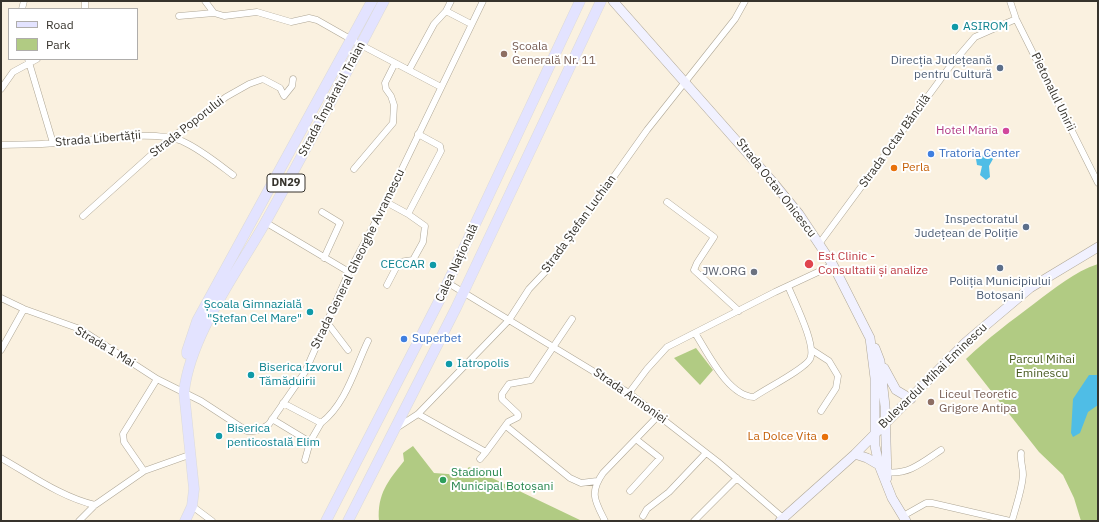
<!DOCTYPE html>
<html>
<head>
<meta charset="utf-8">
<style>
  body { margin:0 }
  #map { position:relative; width:1099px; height:522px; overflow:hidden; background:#faf1e0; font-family:"IBM Plex Sans",sans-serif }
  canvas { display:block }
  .frame { position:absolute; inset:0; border:2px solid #36332c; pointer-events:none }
  .legend { position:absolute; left:8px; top:8px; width:130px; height:52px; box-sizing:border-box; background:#fff; border:1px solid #afadab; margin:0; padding:5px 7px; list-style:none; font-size:12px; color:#36332c }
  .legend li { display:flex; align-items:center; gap:8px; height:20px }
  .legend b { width:20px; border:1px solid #afadab }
</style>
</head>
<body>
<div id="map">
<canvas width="1099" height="522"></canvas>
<div class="frame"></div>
<ul class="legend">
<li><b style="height:5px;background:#e3e3ff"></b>Road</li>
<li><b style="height:11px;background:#b1cb83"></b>Park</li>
</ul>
</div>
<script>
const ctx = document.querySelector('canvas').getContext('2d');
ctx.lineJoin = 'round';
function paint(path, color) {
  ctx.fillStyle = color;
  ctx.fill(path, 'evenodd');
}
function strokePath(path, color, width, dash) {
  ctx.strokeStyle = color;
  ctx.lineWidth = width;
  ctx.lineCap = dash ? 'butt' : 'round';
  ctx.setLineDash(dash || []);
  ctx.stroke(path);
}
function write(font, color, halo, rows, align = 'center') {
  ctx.font = font + ' "IBM Plex Sans",sans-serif';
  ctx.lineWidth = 4;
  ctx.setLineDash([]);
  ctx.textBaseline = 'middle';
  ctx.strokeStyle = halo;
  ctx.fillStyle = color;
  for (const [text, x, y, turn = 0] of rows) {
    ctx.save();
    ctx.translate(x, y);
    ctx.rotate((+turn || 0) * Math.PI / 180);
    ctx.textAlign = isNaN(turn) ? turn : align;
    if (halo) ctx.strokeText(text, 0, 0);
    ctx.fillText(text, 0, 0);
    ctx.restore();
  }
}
paint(new Path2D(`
  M1098 264V521H1081L1074 498 1063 475 1039 452 966 359C988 338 1011 321 1035 303 1055 288 1074 272 1098 264Z
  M696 348 713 370 700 385 674 358Z
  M413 446 434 473 462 475 469 467 582 521H379C377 494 388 481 404 461L403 453Z`), '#b1cb83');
paint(new Path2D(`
  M989 152 992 153 993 159 989 166 990 177 986 180 980 175 982 166 977 165 976 159Z
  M1089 375H1098V405L1088 412 1080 433 1073 437 1071 433 1073 399Z`), '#4fbde6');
const street = new Path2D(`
  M205 1 214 13 224 16 257 12 291 22 309 18 317 20 361 45 441 87
  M1010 1 1016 19 1098 183
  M22 9 24 1
  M85 9V1
  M446 11 471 24
  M179 16 214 13
  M28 59 53 143
  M409 70 434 24 446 11 451 1
  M1 89 13 72 37 59
  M1 145C19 144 37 145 56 143 89 141 152 129 182 141 200 149 217 163 233 175
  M354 169 393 123 394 105 391 96 386 89 385 83 395 63
  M386 202 408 214 441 151 440 146 418 134
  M667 202 714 237 697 263 694 270 739 311
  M322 212 340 223 324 258
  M83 216 170 138 189 126 226 97 249 84 263 79 280 88 284 96 292 86 293 79
  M265 222 349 272
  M819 244 951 65 975 37 1016 19
  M448 283 629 393 718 462 783 518
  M387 285 399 262 413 260 423 242 425 226 408 214
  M1 298 24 309 80 329 157 379 201 401 247 431C257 432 262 429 269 424L305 372 349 272 386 202 483 1
  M326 321 348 350
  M695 333C708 353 728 396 754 397 765 389 805 369 810 359 817 346 794 301 788 286
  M1 350 24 309
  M812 350 829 361 838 376 836 388 821 411
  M629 393 647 369 667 347 775 292 833 265
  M283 403 321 423C346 404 355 368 368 341
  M418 414 486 452 480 459
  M272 419 310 442
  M506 426 570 478 581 483 597 481
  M398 427 418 414 509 320 529 289 548 269 647 130 735 19 745 1
  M486 452 508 422 518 417V414L502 399V394L509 384 531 380 572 319
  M1 458C31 475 61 497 95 505
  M305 460 310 442 321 423
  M144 471 124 442 123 434 157 379
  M886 472C909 475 923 462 941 450
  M630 491 660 458 637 440
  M192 506 212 521
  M643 516 647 509 669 492 706 453
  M903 516 926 503H932L1010 521
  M79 521 95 505 144 471 189 455
  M605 521C595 501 589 493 603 473L659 415
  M694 521 737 478
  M1012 521C1016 506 1022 490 1023 475 1023 467 1020 461 1021 453`);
const secondary = new Path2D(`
  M613 1 772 181 799 214 833 265 870 338 875 378V446L879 465 892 498 906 521
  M875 348 880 361 885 406 887 478
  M884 368 896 390 911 399
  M855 454 867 458 879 465
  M780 521 855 454 966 342 1030 288 1098 247`);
const primary = new Path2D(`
  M187 354V351L197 321 372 1
  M185 521 192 506 194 489 184 392C190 336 237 272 265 223 306 150 345 75 384 1
  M326 521 440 299 580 1
  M348 521 456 308 601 1`);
strokePath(street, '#aea695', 7);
strokePath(secondary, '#aea695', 10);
strokePath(primary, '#dbdad9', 11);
strokePath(street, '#fff', 6);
strokePath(secondary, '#f1f1ff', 9);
strokePath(primary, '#e3e3ff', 10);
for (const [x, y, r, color] of [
  [955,27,4,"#0f9aa8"],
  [504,54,4,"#8d6e63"],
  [1000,68,4,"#5c6f8a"],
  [1006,131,4,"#d1479c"],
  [931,154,4,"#3f7fe0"],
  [894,168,4,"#e8710a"],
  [1026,227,4,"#5c6f8a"],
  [809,264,5,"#e0444e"],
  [433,265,4,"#0f9aa8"],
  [1000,268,4,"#5c6f8a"],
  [754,272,4,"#6b7280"],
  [310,312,4,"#0f9aa8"],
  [404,339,4,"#3f7fe0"],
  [449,364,4,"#0f9aa8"],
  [251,375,4,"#0f9aa8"],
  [931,402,4,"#8d6e63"],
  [219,436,4,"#0f9aa8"],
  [825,437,4,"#e8710a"],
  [443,480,4,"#2e9e5b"]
]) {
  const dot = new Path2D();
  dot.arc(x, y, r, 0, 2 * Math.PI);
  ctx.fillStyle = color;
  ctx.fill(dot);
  strokePath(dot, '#fff', 1.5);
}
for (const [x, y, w] of [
  [286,183,38]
]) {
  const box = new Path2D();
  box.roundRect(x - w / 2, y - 9, w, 18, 3);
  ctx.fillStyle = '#fff';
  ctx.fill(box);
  strokePath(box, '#36332c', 1);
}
write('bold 11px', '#36332c', null, [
  ["DN29",286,183]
]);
write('12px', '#0d838f', '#fff', [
  ["ASIROM",963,27],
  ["CECCAR",425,265,"right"],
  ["Școala Gimnazială",302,305,"right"],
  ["\"Ștefan Cel Mare\"",302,319,"right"],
  ["Iatropolis",457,364],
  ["Biserica Izvorul",259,368],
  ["Tămăduirii",259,382],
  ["Biserica",227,429],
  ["penticostală Elim",227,443]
], 'left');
write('12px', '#785e54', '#fff', [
  ["Școala",512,47],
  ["Generală Nr. 11",512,61],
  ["Liceul Teoretic",939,395],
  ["Grigore Antipa",939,409]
], 'left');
write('12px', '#4e5e75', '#fff', [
  ["Direcția Județeană",992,61],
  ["pentru Cultură",992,75],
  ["Inspectoratul",1018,220],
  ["Județean de Poliție",1018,234],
  ["Poliția Municipiului",1000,282,"center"],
  ["Botoșani",1000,296,"center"]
], 'right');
write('12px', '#36332c', '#fff', [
  ["Pietonalul Unirii",1053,92,64],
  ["Strada Împăratul Traian",332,99,-62],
  ["Strada Poporului",187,127,-38],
  ["Strada Libertății",98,139,-5],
  ["Strada Octav Băncilă",895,141,-54],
  ["Strada Octav Onicescu",776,188,52],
  ["Strada Ștefan Luchian",579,224,-54],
  ["Strada General Gheorghe Avramescu",358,259,-64],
  ["Calea Națională",457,263,-65],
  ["Strada 1 Mai",105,347,31],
  ["Bulevardul Mihai Eminescu",933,376,-44],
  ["Strada Armoniei",630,396,35]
]);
write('12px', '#b23c85', '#fff', [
  ["Hotel Maria",998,131]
], 'right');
write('12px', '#366cbe', '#fff', [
  ["Tratoria Center",939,154],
  ["Superbet",412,339]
], 'left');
write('12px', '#c56008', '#fff', [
  ["Perla",902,168],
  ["La Dolce Vita",817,437,"right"]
], 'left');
write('12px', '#be3a42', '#fff', [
  ["Est Clinic -",818,257],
  ["Consultatii și analize",818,271]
], 'left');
write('12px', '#5b616d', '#fff', [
  ["JW.ORG",746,272]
], 'right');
write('12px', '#47591e', '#fff', [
  ["Parcul Mihai",1042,360],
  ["Eminescu",1042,374]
]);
write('12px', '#27864d', '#fff', [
  ["Stadionul",451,473],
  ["Municipal Botoșani",451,487]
], 'left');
</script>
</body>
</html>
